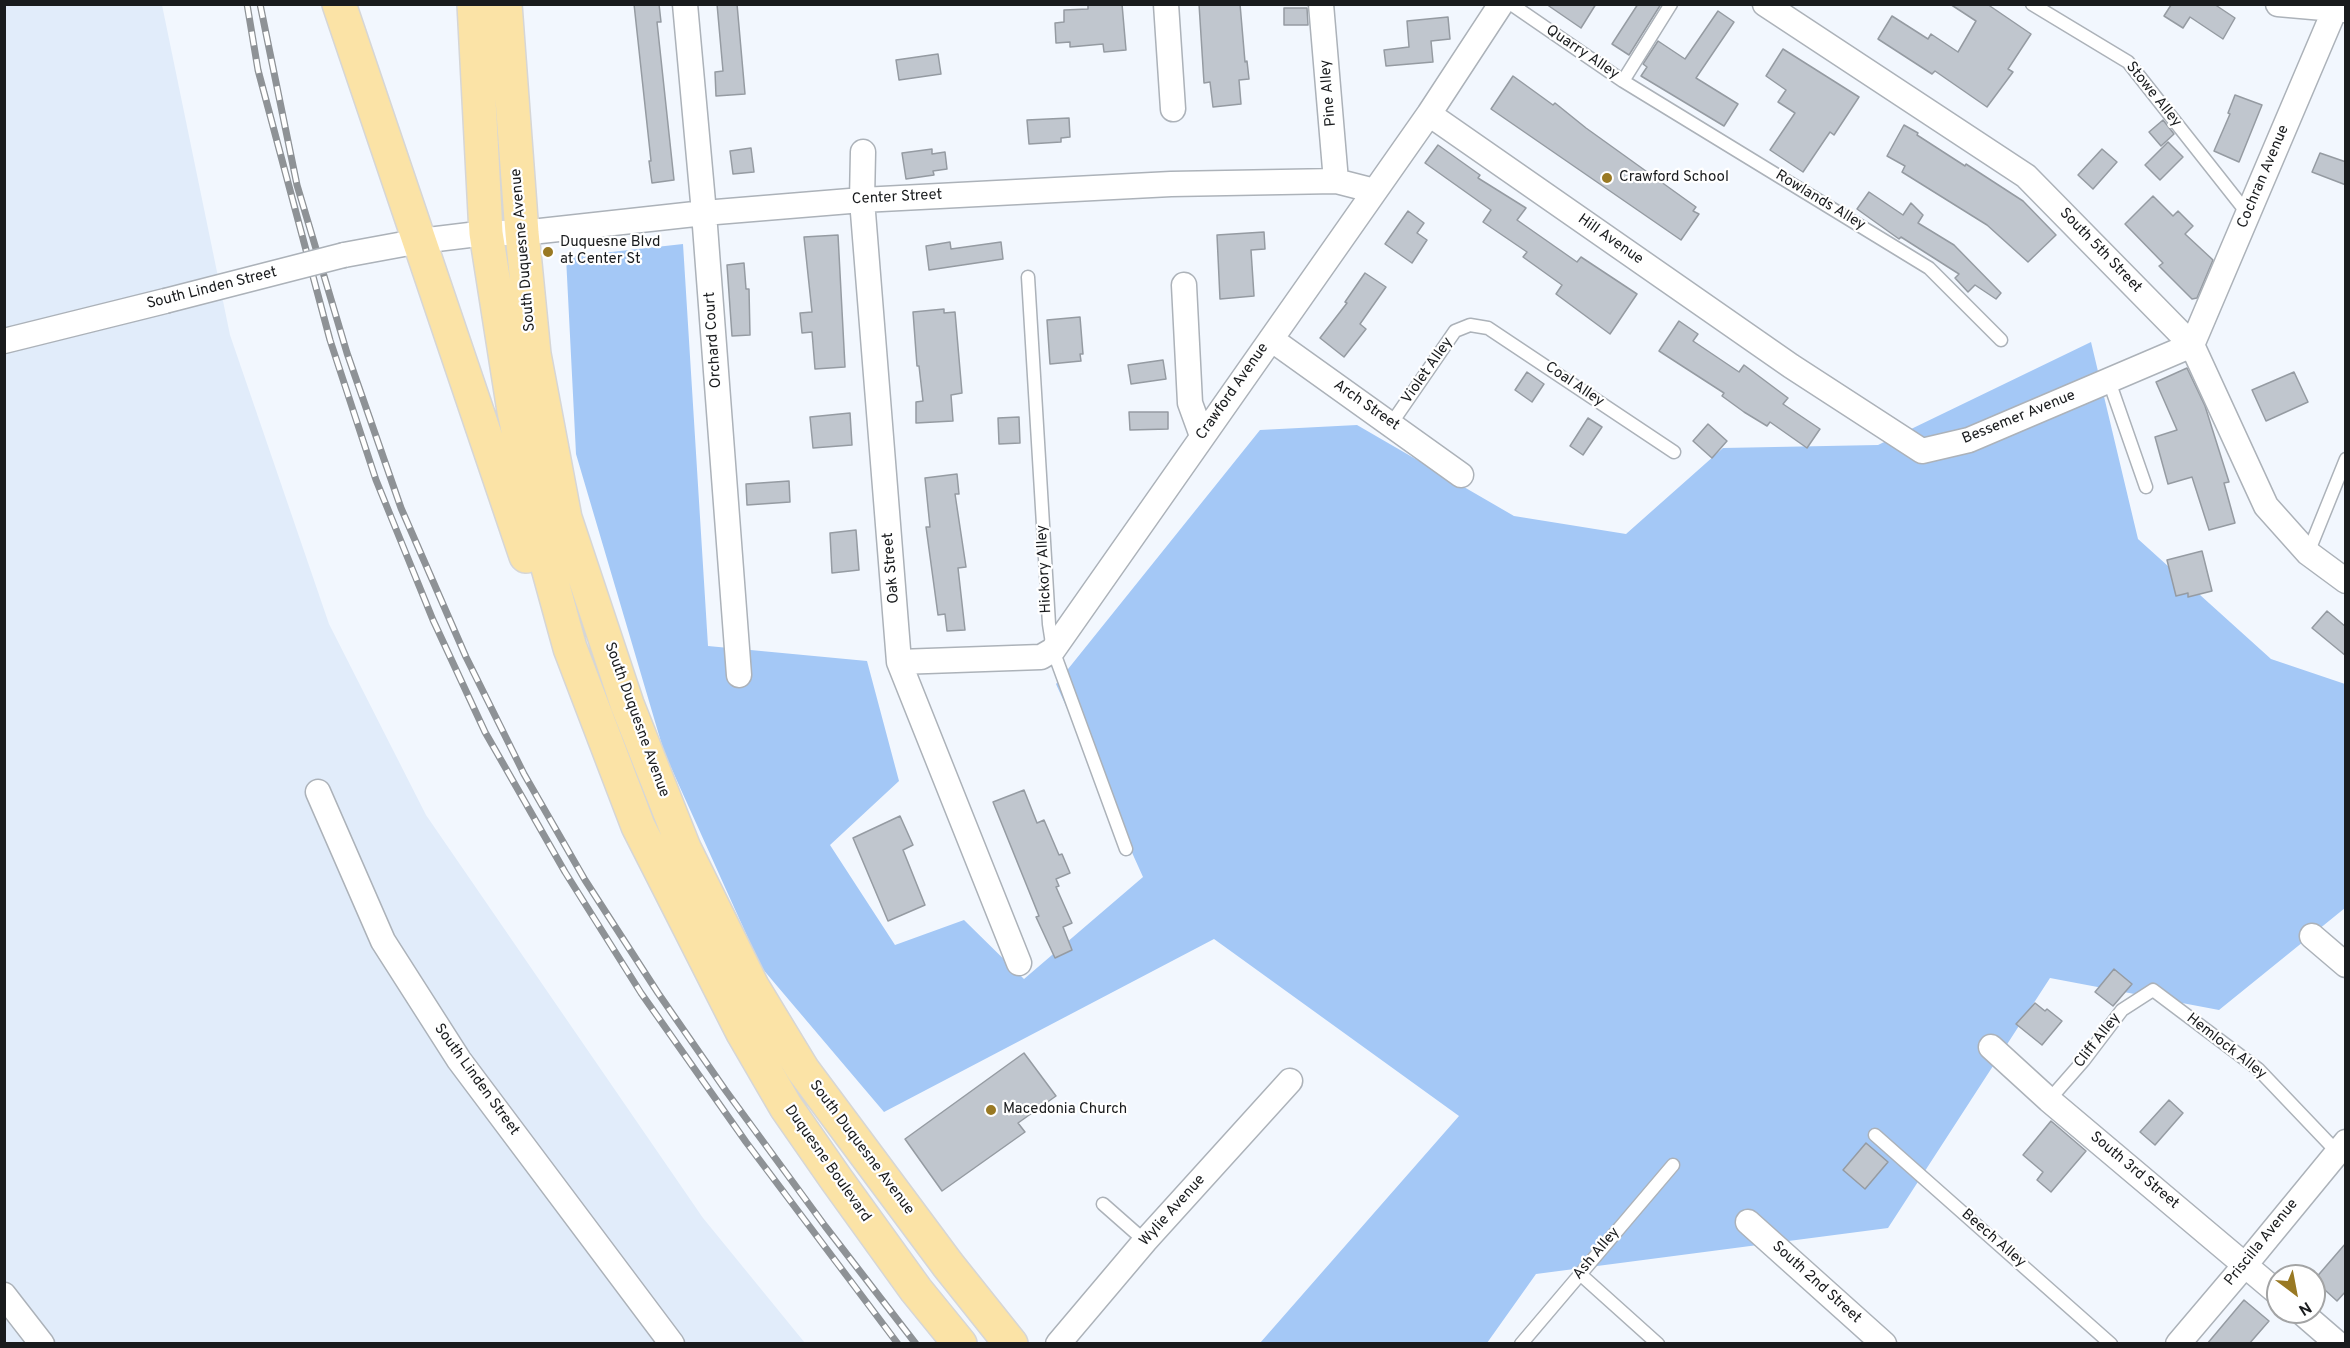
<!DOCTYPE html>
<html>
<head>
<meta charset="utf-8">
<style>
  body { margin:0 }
  #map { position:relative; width:2350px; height:1348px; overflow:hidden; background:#f2f7fe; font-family:Overpass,sans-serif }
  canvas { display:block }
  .frame { position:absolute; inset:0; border:6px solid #191b1d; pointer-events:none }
  .north { position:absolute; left:2266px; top:1264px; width:60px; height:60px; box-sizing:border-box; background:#fff; border:2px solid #a3a4a5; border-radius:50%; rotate:148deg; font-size:16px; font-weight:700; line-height:24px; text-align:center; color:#191b1d }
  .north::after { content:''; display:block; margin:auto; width:21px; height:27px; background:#997923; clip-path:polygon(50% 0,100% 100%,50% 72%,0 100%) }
</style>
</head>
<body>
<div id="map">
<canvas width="2350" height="1348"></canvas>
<div class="frame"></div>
<div class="north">N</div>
</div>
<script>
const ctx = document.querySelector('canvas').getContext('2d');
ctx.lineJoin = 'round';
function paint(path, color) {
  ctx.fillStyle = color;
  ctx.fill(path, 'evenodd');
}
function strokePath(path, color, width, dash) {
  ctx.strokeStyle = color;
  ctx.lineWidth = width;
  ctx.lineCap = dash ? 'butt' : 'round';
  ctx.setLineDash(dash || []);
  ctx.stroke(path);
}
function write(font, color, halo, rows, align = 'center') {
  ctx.font = font + ' Overpass,sans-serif';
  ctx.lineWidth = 4.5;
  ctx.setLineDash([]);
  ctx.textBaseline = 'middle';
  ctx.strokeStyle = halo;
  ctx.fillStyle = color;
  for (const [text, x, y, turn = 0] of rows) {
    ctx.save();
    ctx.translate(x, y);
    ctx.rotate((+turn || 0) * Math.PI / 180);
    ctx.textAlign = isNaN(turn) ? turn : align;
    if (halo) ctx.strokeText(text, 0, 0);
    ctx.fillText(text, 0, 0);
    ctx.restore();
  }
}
paint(new Path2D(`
  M5 5H162L230 335 329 624 426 815 703 1218 805 1343 5 1344Z`), '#e1ecfa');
paint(new Path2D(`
  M683 244 708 646 867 661 899 781 830 845 895 945 964 920 1024 979 1143 877 1056 684 1260 430 1357 425 1514 516 1626 534 1723 448 1878 445 2091 342 2138 539 2271 659 2345 684V908L2219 1010 2050 978 1888 1228 1536 1274 1487 1343H1260L1459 1116 1214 939 884 1112 761 967 664 752 576 454 566 257Z`), '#a4c8f6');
const building = new Path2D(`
  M634 4H659L661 22H657L674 180 652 183 649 161H651Z
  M717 4H737L745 94 716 96 715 72 723 71Z
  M1088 4H1122L1126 50 1104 52 1103 44 1070 47V42L1056 43 1055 23 1064 22V10L1088 9Z
  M1199 4H1240L1245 62 1247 61 1249 79 1239 80 1241 104 1213 107 1210 82 1204 83Z
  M1546 4H1596L1581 28Z
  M1638 4H1661L1629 55 1612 44Z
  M1950 4H1987L2031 34 2008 69 2013 72 1987 107 1935 71 1932 74 1878 39 1892 16 1928 39 1931 34 1958 52 1976 21Z
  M2169 4H2214L2235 18 2223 39 2190 17 2183 28 2164 16 2171 5Z
  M1284 8H1307L1308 25H1284Z
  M1718 11 1734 22 1696 78 1738 104 1724 126 1641 76 1647 67 1643 64 1658 41 1685 59Z
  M1448 17 1450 39 1431 41 1433 62 1386 66 1384 50 1409 47 1407 21Z
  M1783 49 1859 97 1834 135 1830 132 1803 172 1770 150 1795 113 1778 102 1786 90 1766 76Z
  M938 54 941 74 899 80 896 60Z
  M1513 76 1553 105 1555 103 1586 128 1696 207 1693 211 1699 214 1681 240 1491 109Z
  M2235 95 2262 105 2239 162 2214 151 2230 114 2228 113Z
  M1069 118 1070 137 1061 138V142L1029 144 1027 120Z
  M2163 120 2174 134 2161 146 2149 132Z
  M1904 125 1918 133 1917 135 1965 166 1966 164 2023 201 2056 235 2028 262 1987 225 1902 172 1905 166 1887 156Z
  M2168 142 2183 157 2160 180 2145 165Z
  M1438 145 1480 175 1478 178 1526 208 1517 220 1577 262 1581 257 1637 294 1610 334 1556 294 1562 285 1523 257 1527 252 1483 222 1491 210 1425 163Z
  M751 148 754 172 733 174 730 151Z
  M932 149V154L945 152 947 169 933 171 934 175 906 179 902 153Z
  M2102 149 2117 162 2093 189 2078 175Z
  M2320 153 2346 162V185L2312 172Z
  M1869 192 1903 215 1911 203 1923 215 1918 223 1954 245 2001 293 1996 299 1975 285 1968 292 1955 278 1959 274 1901 237 1899 239 1857 209Z
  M2153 196 2173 216 2178 211 2193 226 2185 234 2213 260 2197 298 2192 299 2159 266 2163 263 2125 224Z
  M1408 211 1424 223 1417 233 1427 240 1412 263 1385 244Z
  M1264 232 1265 249 1251 250 1254 296 1220 299 1217 235Z
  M838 235 845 367 815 369 812 332 802 333 800 313 812 312 804 237Z
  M950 242 951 249 1001 242 1003 259 929 270 926 246Z
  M744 263 746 289H749L750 335 732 336 727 265Z
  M1365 273 1386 287 1360 324 1366 329 1344 357 1320 338 1347 303 1345 302Z
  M944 309V313L955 312 962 393 951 395 953 421 916 423V402L923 401 919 366H917L913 312Z
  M1080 317 1083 354H1080L1081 361 1050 364 1047 320Z
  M1679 321 1698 334 1693 341 1739 372 1744 365 1788 398 1783 404 1820 429 1807 448 1770 422 1767 426 1744 412 1722 396 1724 393 1659 351Z
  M1163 360 1166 379 1131 384 1128 365Z
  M2187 368 2205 406 2229 482 2224 483 2235 523 2209 530 2192 477 2168 484 2155 437 2177 430 2156 382Z
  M1527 372 1544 384 1532 402 1515 390Z
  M2294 372 2308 402 2266 421 2252 390Z
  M1129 412H1168V429L1130 430Z
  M850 413 852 445 813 448 810 417Z
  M1019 417 1020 443 999 444 998 418Z
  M1588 418 1602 427 1583 455 1570 446Z
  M1708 424 1727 441 1712 458 1693 441Z
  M957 474 959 494H955L966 567 958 568 965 630 947 631 945 614 938 615 926 527H930L925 478Z
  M789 481 790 502 747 505 746 484Z
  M856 530 859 570 832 573 830 533Z
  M2202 551 2212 591 2188 597V593L2176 596 2167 560Z
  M2327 611 2346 627V656L2312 628Z
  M1024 790 1037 823 1044 820 1059 855 1062 854 1070 873 1056 879 1059 886 1056 887 1072 923 1063 927 1072 950 1055 958 1036 917 1039 916 993 802Z
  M900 816 913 845 903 850 925 905 888 921 853 838Z
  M2114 969 2132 984 2113 1006 2095 992Z
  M2035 1003 2045 1011 2047 1009 2062 1021 2042 1045 2016 1024Z
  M1024 1053 1056 1096 1018 1123 1025 1132 942 1191 905 1139Z
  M2169 1100 2183 1113 2155 1145 2140 1132Z
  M2051 1121 2086 1151 2051 1192 2037 1180 2043 1172 2023 1155Z
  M1866 1143 1888 1162 1865 1189 1843 1170Z
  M2346 1243V1291L2337 1301 2314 1280Z
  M2244 1300 2269 1321 2249 1344H2207Z`);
paint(building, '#c0c6ce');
strokePath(building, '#959ba2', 1.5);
const lane = new Path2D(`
  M1511 4 1623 81 1929 268 2001 340
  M2032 4 2128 62 2248 214
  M1623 81 1671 4
  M1028 277 1049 624 1053 650 1126 849
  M2109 381 2146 487
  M1391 424 1455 331 1470 325 1488 328 1674 452
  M2308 553 2346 459
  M2049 1100 2084 1060 2122 1010 2153 990 2258 1069 2340 1155
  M1875 1135 2111 1344
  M1103 1204 1145 1241
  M1580 1274 1658 1344
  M1521 1344 1673 1165`);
const street = new Path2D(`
  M685 4 704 213 739 675
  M1166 4 1173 109
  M1321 4 1336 181
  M1765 4 2026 176 2192 345 2266 506 2308 553 2346 581
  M2278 4 2346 10
  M1429 114 1791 366 1922 451 1969 440 2192 345 2335 9
  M863 152 862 200 899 662 1019 963
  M344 255 420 241 486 233H522L704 213 862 200 1171 184 1336 181 1375 191
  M1184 285 1190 403 1202 436
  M1271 339 1461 475
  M4 341 165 301
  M899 662 1041 657 1053 650 1429 114 1501 4
  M318 792 383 941 459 1060 672 1344
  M2312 936 2346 965
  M1991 1047 2049 1100 2278 1293
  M1748 1222 1884 1344
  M4 1295 42 1344
  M2301 1312 2338 1344
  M1058 1344 1145 1241 1290 1081
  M2178 1344 2245 1265 2346 1142`);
const primary = new Path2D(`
  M339 4 526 556
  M474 4 486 233 514 411 545 557 570 648 638 826 743 1033 786 1107 836 1179 916 1290 960 1344
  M505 4 522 233 534 354 565 518 627 704 684 848 752 986 803 1070 948 1265 1011 1344`);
strokePath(lane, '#acb2b9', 15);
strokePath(street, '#acb2b9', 27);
strokePath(primary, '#d6d6d6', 36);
strokePath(lane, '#fff', 12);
strokePath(street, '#fff', 24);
strokePath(primary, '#fbe3a6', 33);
const rail = new Path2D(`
  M247 4 258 70 330 340 376 480 433 620 485 732 565 872 641 993 746 1142 898 1344
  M260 4 297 185 347 353 401 508 466 657 524 774 585 880 658 993 726 1091 825 1226 916 1344`);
strokePath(rail, '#8e9296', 7);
strokePath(rail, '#fff', 4.5, [14]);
const streetBridge = new Path2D(`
  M165 301 344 255`);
strokePath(streetBridge, '#acb2b9', 27, []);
strokePath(streetBridge, '#fff', 24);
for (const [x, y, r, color] of [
  [1607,178,6,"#997923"],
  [548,252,6,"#997923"],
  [991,1110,6,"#997923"]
]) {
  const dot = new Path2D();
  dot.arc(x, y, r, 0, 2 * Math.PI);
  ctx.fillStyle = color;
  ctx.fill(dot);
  strokePath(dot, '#fff', 2);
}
write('15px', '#191b1d', '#fff', [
  ["Quarry Alley",1582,53,34],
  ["Pine Alley",1329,93,-95],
  ["Stowe Alley",2153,95,51],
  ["Cochran Avenue",2264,177,-67],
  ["Center Street",897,198,-3],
  ["Rowlands Alley",1820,201,31],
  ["Hill Avenue",1610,240,35],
  ["South Duquesne Avenue",524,250,-95],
  ["South 5th Street",2100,251,46],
  ["South Linden Street",212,289,-14],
  ["Orchard Court",714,340,-94],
  ["Violet Alley",1428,371,-55],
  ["Coal Alley",1574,385,34],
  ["Crawford Avenue",1233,392,-55],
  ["Arch Street",1366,406,35],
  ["Bessemer Avenue",2019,418,-22],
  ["Oak Street",892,568,-95],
  ["Hickory Alley",1045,569,-93],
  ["South Duquesne Avenue",636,720,70],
  ["Cliff Alley",2098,1041,-52],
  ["Hemlock Alley",2226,1047,38],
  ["South Linden Street",476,1080,54],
  ["South Duquesne Avenue",861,1148,53],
  ["Duquesne Boulevard",827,1164,55],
  ["South 3rd Street",2134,1171,40],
  ["Wylie Avenue",1173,1211,-48],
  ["Beech Alley",1993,1239,41],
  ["Priscilla Avenue",2262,1243,-51],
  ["Ash Alley",1597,1254,-50],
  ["South 2nd Street",1816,1283,42]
]);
write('15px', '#191b1d', '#fff', [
  ["Crawford School",1619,178],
  ["Duquesne Blvd",560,243],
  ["at Center St",560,260],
  ["Macedonia Church",1003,1110]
], 'left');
</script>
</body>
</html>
